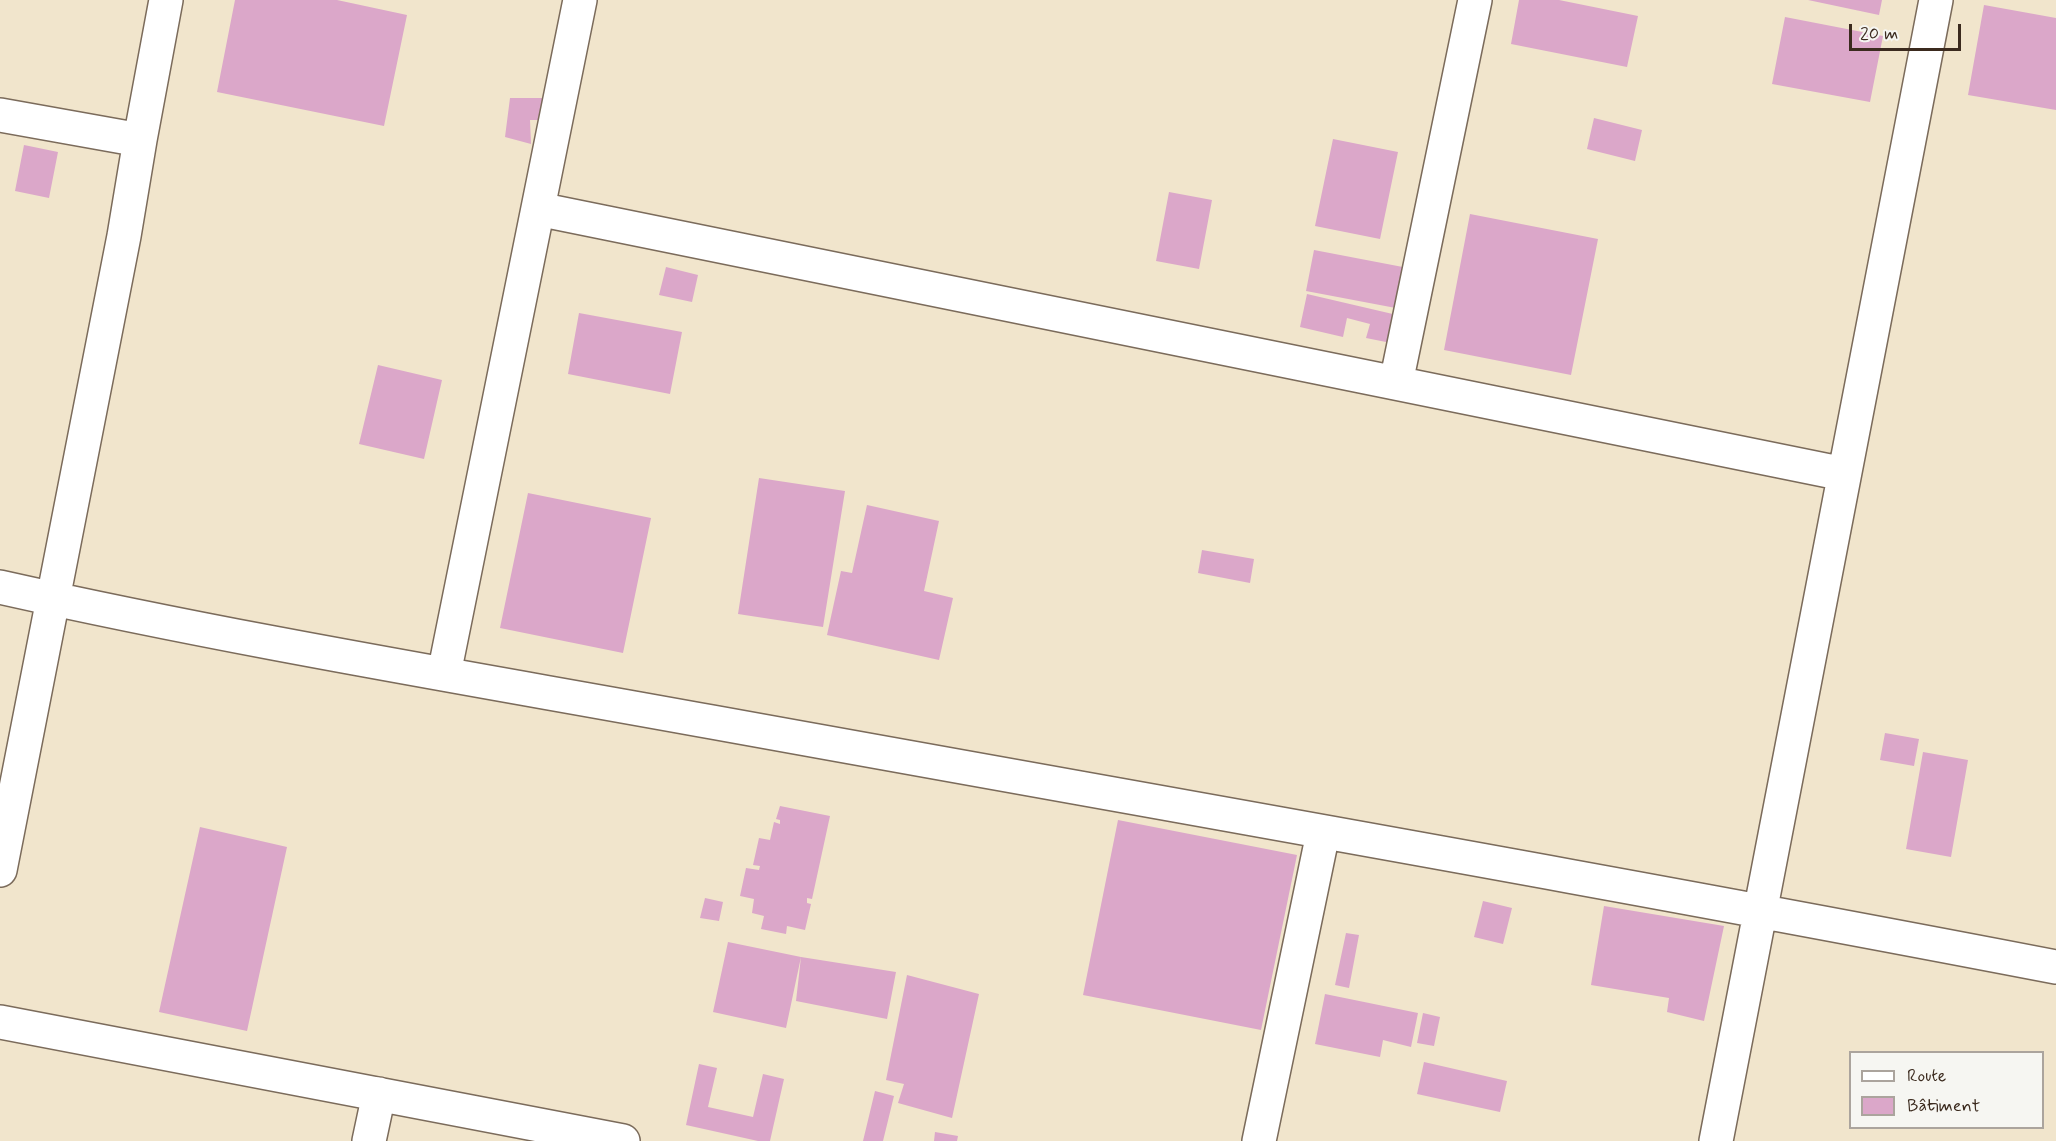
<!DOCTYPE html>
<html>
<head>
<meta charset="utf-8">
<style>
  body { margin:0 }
  #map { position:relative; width:2056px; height:1141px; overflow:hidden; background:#f1e5cc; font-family:Mynerve,sans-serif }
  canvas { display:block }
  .legend { position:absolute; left:1849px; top:1051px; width:195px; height:78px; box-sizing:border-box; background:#f6f6f2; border:2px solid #aba49d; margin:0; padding:8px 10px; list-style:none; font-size:18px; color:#3b2a1e }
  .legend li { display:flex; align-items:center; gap:12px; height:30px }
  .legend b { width:30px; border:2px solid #aba49d }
  .scale { position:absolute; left:1849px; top:24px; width:112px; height:27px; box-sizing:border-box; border:3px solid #3b2a1e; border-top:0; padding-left:8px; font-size:18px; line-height:21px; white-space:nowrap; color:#3b2a1e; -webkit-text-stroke:4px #f6f6f2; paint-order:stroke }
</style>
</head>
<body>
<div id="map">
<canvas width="2056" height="1141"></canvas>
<ul class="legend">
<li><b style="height:8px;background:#fff"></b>Route</li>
<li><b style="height:16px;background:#dba7c9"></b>Bâtiment</li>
</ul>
<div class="scale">20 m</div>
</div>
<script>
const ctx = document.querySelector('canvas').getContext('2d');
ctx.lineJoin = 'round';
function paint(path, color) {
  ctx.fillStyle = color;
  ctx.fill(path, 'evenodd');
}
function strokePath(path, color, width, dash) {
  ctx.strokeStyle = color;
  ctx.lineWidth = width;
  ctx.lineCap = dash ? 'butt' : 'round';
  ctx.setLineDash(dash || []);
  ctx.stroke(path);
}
paint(new Path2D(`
  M235 0H337L407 15 384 126 217 92Z
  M1519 0H1559L1638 16 1627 67 1511 44Z
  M1808 0H1882L1879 15Z
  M1984 5 2056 18V110L1968 95Z
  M1785 17 1883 36 1870 102 1772 84Z
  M510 98H543L539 120H530L531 144 505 137Z
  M1594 118 1642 130 1635 161 1587 149Z
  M1333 139 1398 152 1380 239 1315 226Z
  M24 145 58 152 49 198 15 191Z
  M1169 192 1212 200 1199 269 1156 261Z
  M1470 214 1598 239 1571 375 1444 350Z
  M1314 250 1408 268 1401 309 1306 291Z
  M666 267 698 275 692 302 659 295Z
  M1307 294 1397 315 1391 343 1366 338 1370 324 1347 318 1343 337 1300 327Z
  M579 313 682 332 670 394 568 374Z
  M378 365 442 380 424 459 359 444Z
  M759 478 845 491 823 627 738 614Z
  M528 493 651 518 623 653 500 628Z
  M867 505 939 521 924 591 953 598 939 660 827 635 841 571 852 573Z
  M1202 550 1254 559 1250 583 1198 573Z
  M1885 733 1919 739 1914 766 1880 760Z
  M1923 752 1968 760 1951 857 1906 849Z
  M780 806 830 816 812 899 807 898V903L811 904 805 930 787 926 786 934 761 929 764 916 752 913 754 899 740 896 746 868 759 870 760 866 753 865 759 838 770 840 774 822 780 824V820L776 819Z
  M1118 820 1297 855 1261 1030 1083 995Z
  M200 827 287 847 247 1031 159 1012Z
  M705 898 723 902 719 921 700 918Z
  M1483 901 1512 908 1503 944 1474 937Z
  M1604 906 1724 926 1704 1021 1667 1012 1669 998 1591 985Z
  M1346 933 1359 935 1349 988 1335 985Z
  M728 942 801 957 786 1028 713 1012Z
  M801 957 896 972 887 1019 796 1001Z
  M907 975 979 994 952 1118 898 1103 904 1084 886 1080Z
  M1325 994 1418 1013 1411 1047 1383 1040 1380 1057 1315 1044Z
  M1423 1013 1440 1017 1434 1046 1417 1043Z
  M1424 1062 1507 1081 1500 1112 1417 1094Z
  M699 1064 717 1068 708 1107 753 1117 763 1074 784 1079 770 1141H758L686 1125Z
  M875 1091 894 1096 883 1141H863Z
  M935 1132 958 1136 957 1141H934Z`), '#dba7c9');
const minor = new Path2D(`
  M0 115 140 140
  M538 209 1844 474
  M1396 383 1475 0
  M0 587C236 640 475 679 712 722 1160 803 1609 881 2056 967
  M444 674 580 0
  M0 870 124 236 140 140 166 0
  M0 1022 623 1141
  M369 1141 379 1094
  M1259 1141 1323 833
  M1716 1141 1936 0`);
strokePath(minor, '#7b6b5b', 36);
strokePath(minor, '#fff', 33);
</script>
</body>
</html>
